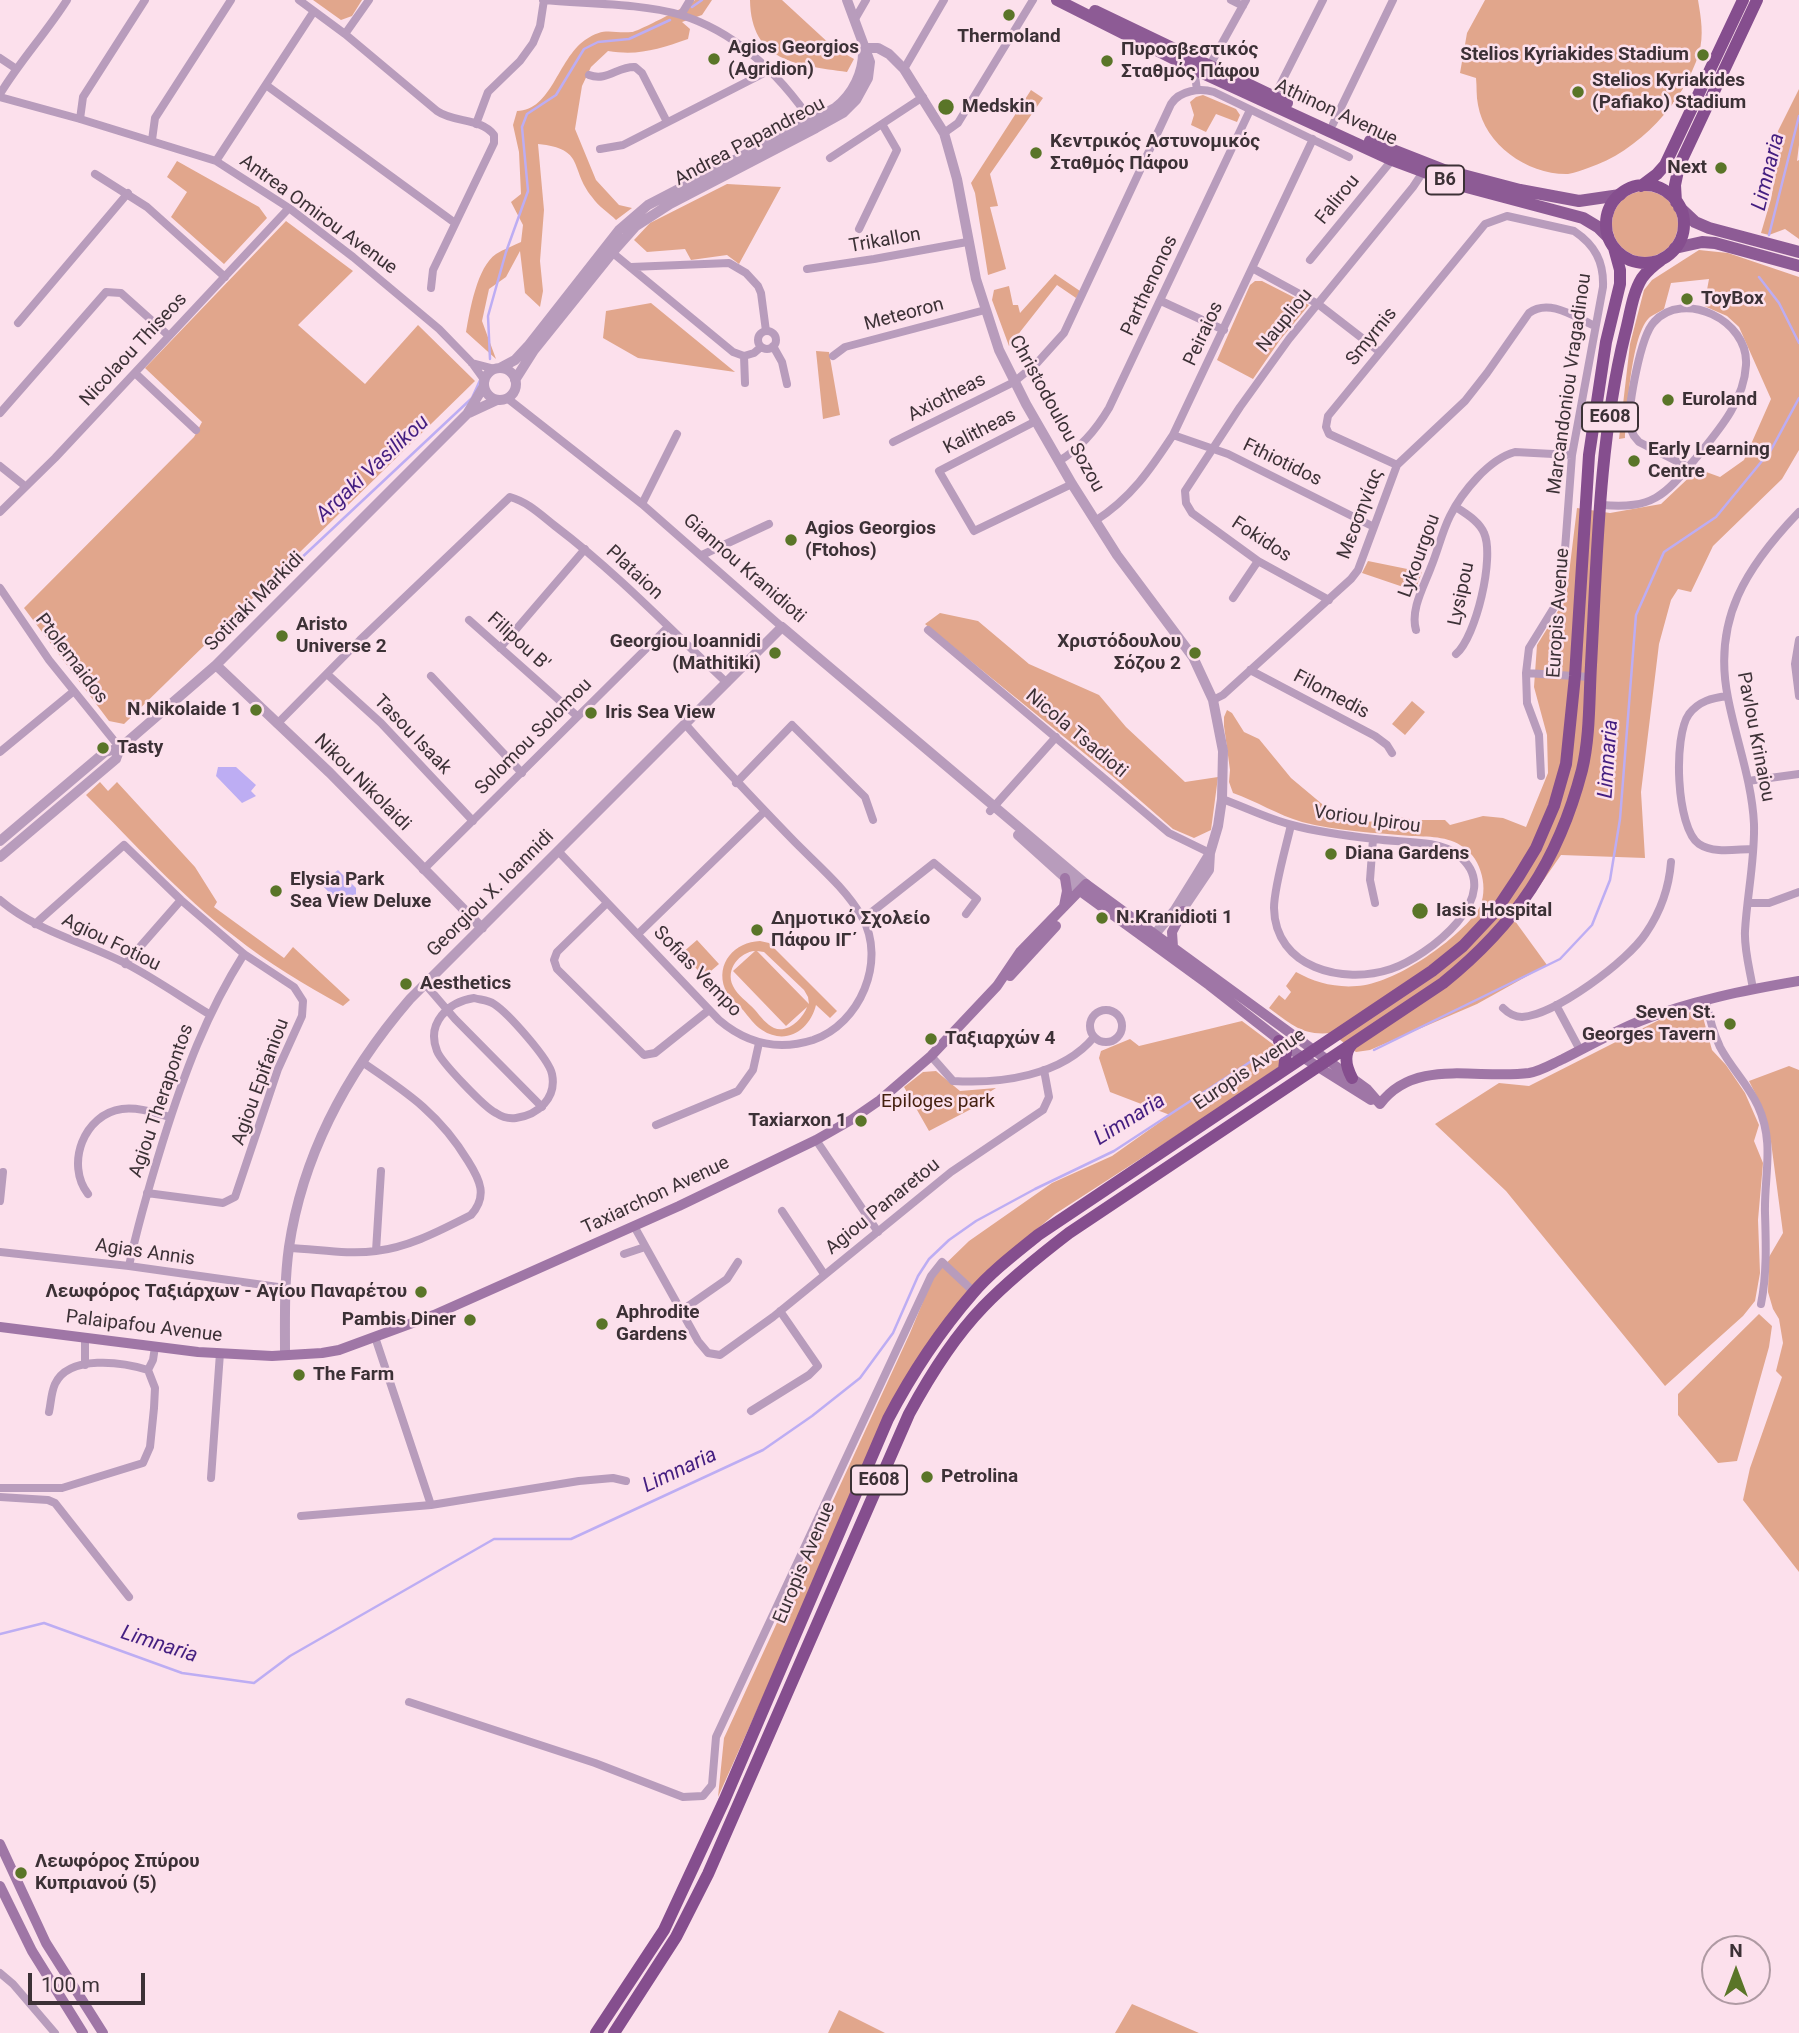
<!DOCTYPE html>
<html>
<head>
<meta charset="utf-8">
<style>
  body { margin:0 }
  #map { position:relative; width:1799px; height:2033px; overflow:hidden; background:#fce0ec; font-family:Roboto,sans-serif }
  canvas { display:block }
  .north { position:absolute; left:1701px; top:1935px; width:70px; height:70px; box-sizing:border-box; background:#fce0ec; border:2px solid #af9aa3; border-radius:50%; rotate:0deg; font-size:19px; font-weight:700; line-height:28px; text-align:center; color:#3c3136 }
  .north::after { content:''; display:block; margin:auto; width:24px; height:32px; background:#5a7528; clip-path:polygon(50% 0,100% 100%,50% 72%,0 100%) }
  .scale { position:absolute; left:28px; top:1973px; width:117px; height:32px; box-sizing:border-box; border:4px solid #3c3136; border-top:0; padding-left:9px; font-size:21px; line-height:24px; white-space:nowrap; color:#3c3136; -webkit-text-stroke:5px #fce0ec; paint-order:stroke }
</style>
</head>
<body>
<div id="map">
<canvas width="1799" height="2033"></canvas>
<div class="north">N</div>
<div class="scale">100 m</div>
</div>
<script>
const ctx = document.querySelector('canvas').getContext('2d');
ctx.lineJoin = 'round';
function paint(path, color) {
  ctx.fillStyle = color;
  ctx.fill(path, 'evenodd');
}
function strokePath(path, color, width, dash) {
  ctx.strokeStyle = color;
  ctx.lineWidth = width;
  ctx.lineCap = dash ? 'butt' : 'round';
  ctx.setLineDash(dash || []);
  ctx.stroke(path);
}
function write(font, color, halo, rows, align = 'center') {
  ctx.font = font + ' Roboto,sans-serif';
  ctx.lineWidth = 5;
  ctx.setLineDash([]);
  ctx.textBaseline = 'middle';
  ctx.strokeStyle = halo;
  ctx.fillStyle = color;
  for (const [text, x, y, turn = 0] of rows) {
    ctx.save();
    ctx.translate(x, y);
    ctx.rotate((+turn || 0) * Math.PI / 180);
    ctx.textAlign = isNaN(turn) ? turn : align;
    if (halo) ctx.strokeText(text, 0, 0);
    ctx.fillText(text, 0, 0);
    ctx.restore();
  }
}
paint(new Path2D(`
  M313 0H362L352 16 341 20Z
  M695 0H712L702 15 682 22 690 29 688 39C659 49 639 56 608 51L591 67 582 86 575 129 596 180 619 205 632 208 616 220C609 213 598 206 592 197 569 168 586 149 538 144L544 210 540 261 543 291 540 307 525 293 520 251 506 277 489 289 482 321 496 359 466 332C470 310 477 267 496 254 504 249 513 246 521 242L523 225 511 202 521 194 519 152 513 125 517 111C552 110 557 60 585 40 605 26 612 34 632 32 637 32 691 4 695 0Z
  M750 0H782L833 47 854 59 847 72C797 65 751 62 750 0Z
  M1485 0H1698C1701 18 1704 35 1699 53 1684 102 1638 152 1588 168 1582 170 1574 173 1568 174 1528 175 1485 145 1478 105 1476 96 1477 87 1476 78L1460 73 1467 33Z
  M1799 89V145L1797 161 1799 160V239L1785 229 1769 235 1761 233 1771 199 1777 166 1778 131Z
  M1031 90 1043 98 990 174 998 206 990 207 1006 269 988 275 975 193 971 183Z
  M1203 95 1236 109 1240 115 1237 122 1216 114 1206 132 1191 125 1194 115 1190 102 1196 97Z
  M177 161 259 207 267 218 224 264 171 217 187 192 167 177Z
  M727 184 781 187 739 264 727 255 691 260 685 249 647 252 634 240 650 223Z
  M1612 224a33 33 0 1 1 66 0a33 33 0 1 1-66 0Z
  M286 221 353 271 298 325 365 384 418 325 475 381 124 724 109 721 24 608 194 437 202 422 145 368Z
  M1699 250 1728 253 1799 277V450L1782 479 1713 546 1691 592 1678 589 1671 600 1659 644 1641 792 1645 858 1561 855 1515 921 1547 965 1477 1004 1370 1050 1356 1052 1331 1033C1302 1036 1291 1024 1269 1008L1279 995 1285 1000 1291 992 1286 986 1296 972C1314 982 1335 988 1357 986 1394 984 1454 942 1476 913 1490 895 1483 863 1467 850 1451 836 1432 837 1412 836 1377 833 1335 831 1302 822 1278 815 1256 801 1233 793L1229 782 1230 770 1224 726V717L1227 710 1232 713 1244 732 1259 739 1291 778 1328 809 1361 822 1383 821 1399 817 1414 820H1445L1450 825 1483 816 1503 818 1526 827 1548 773 1547 735 1534 687 1537 645 1566 598 1577 508 1610 513 1661 504 1698 469 1720 477 1744 460 1771 399 1739 327 1727 316 1704 306 1709 279 1671 283 1664 309C1660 312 1654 314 1650 317 1631 333 1627 412 1625 438L1619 439 1630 344 1644 290 1652 280Z
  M1055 274 1080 291 1076 298 1057 285 1009 346 992 300 994 290 1009 286 1013 305H1018L1020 313Z
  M1255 281H1262L1309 305 1280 340 1253 379 1217 360 1250 285Z
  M651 303 735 372 638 358 603 338 606 311Z
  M816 351 829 352 840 415 823 419Z
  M1368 561 1422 572 1415 591 1362 573Z
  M940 613 978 621 1029 664 1099 695 1126 727 1185 782 1218 777 1211 830 1194 838 1173 829 1111 775 925 624Z
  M1412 701 1425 712 1405 735 1392 724Z
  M100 782 108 791 117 782 195 867 217 902 214 907 284 958 293 947 350 1000 343 1006C305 985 268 963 234 936 180 895 134 843 86 795Z
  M697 940 719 964 704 977 682 953Z
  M760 941 769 943 837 1011 830 1018 816 1005C810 1030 786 1046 762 1030 754 1025 749 1017 743 1010 737 1004 729 997 725 989 715 963 735 942 760 941ZM755 951 733 971 786 1026 807 1007C803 1018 788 1034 774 1028 767 1025 760 1016 755 1010 748 1002 737 995 733 986 725 969 740 952 755 951ZM757 951 764 952 804 990 808 997 809 1004Z
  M1701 1010 1712 1050 1726 1065 1745 1093 1759 1125 1754 1141 1763 1163 1758 1220 1760 1273 1755 1301 1743 1316 1665 1386 1506 1191 1435 1124 1499 1083 1529 1086 1663 1018Z
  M1242 1021 1282 1051 1281 1065 1233 1099 1055 1214 987 1271 899 1393 718 1797 724 1738 910 1333 934 1275 969 1241 1052 1183 1112 1156 1170 1115 1110 1092 1099 1058 1101 1051 1130 1039 1139 1046Z
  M1789 1066 1799 1070V1572L1743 1500 1750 1468 1782 1377 1776 1371 1783 1343 1779 1319 1773 1309 1768 1292 1769 1257 1783 1233 1771 1142 1761 1105 1749 1081Z
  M936 1071 960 1091 996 1088 977 1100 975 1107 929 1131 904 1087 923 1072Z
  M1759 1314 1772 1326 1769 1347 1737 1461 1718 1463 1678 1415V1394Z
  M1132 2004 1199 2033H1115Z
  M839 2010 885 2033H828Z`), '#e1a68c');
paint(new Path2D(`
  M218 767H236L256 785 251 791 256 796 242 803 216 776Z
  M327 870 333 874 338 870 356 888V906L345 909 320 883Z`), '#bdadf3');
strokePath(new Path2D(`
  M692 7 702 0
  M1769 235 1799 116
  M1759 277 1779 303 1799 343
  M490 359 488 316 506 252 528 191 522 127 527 114 556 95 584 49 598 42 629 39 670 20
  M281 577 472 398 481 378
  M1374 1050 1560 959 1592 925 1610 880 1620 819 1636 615 1664 552 1716 517 1771 450 1799 398
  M0 1634 44 1623 182 1673 254 1683 290 1656 494 1539H571L763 1450 812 1416 860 1378 893 1333 918 1276 929 1259 949 1240 976 1221 1035 1189 1114 1151 1253 1060 1278 1056`), '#bdadf3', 2.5);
strokePath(new Path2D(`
  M299 0 345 34 437 111C454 123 482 118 494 135V143L433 270 431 288
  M543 0C585 4 641 3 681 15 739 33 781 76 814 125
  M1231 0 1243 6
  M681 15 690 0
  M855 19 866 0
  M345 34 369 0
  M0 58 15 68
  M1210 65 1246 0
  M904 69 944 0
  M1194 69 1197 90
  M589 75C607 82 618 66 635 67L642 73 667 122
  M266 85 455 223
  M0 94C20 61 46 33 67 0
  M0 97 80 119 216 161 289 208 353 257 439 329 472 363 485 381
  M1274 97 1323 0
  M80 119 83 97 145 0
  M476 124 488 92 520 61 533 43 540 26 544 0
  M1333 124 1393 0
  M944 133 958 123 1033 0
  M152 140 155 118 231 0
  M600 149 623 145 770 70
  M830 158 923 97
  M216 161 314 11
  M95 174 147 207 225 277
  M859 229 897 150 882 124
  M608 249 733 352 744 356 745 383
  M1310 260 1392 160
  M631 267 729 263 746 273 758 286 761 293 766 331
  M1252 268 1318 304 1380 352
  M807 269 874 259 967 242
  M1161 301 1224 330
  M18 323 128 193
  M758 340a9 9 0 1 1 18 0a9 9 0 1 1-18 0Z
  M773 346 782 362 787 384
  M744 356 754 353 761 347
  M833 356 845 347 985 310
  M472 363 495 369
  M135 373 196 430
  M507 398 642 504 782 627
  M0 413 106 292 121 293 169 336
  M1036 421 939 471 974 531 1072 484
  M1173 435 1228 454 1374 527
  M893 442 1014 382 1037 363 1064 333 1171 104C1180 90 1200 88 1214 92L1349 157
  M1059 461C1081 448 1096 430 1109 408L1250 110
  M1397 465 1329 434 1326 427 1328 416 1485 224 1507 216 1574 231C1595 245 1604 262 1603 287L1572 455 1562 590 1558 601 1529 648 1526 673 1527 703 1539 735 1541 776
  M0 466 25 486
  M642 504 677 434
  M1602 505C1654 509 1664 496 1696 458 1718 431 1744 402 1746 365 1749 320 1683 289 1654 322 1640 337 1629 403 1629 425L1634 436 1639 442 1688 467
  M1456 507C1466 514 1479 521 1484 533 1495 557 1476 637 1456 654
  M0 512 55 458 289 208
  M1095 521C1131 498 1150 470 1173 435L1313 139
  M702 555 769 524
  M0 588 49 660 120 748
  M1233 598 1258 561
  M1329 600 1258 561 1192 513 1186 503 1185 491 1240 407 1289 339 1413 187 1423 172
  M469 620 577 716
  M928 630 1169 833 1210 853
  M1416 630C1410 610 1424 586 1431 567 1438 550 1442 532 1450 516 1462 492 1489 459 1515 452L1572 455
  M1799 640 1795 664 1799 696
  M500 648 585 549
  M1250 670 1375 736 1387 745 1392 753
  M1526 673 1590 677
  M327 674 381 723 473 821
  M431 676 522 773
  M1727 696C1712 698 1699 701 1689 714 1673 736 1676 828 1699 844 1714 854 1737 849 1753 849
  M1213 700 1223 695 1351 579 1358 570 1397 465 1465 401 1487 373 1529 313C1549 298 1575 317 1595 326
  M277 724 360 640 510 497C528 502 541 515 555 526 617 573 671 630 727 683
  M0 752 74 691
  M1748 781 1799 774
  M736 783 792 725 865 797 873 820
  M1222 799C1245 807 1268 819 1292 825 1318 832 1348 836 1375 839 1401 843 1437 839 1458 855 1509 895 1427 957 1391 969 1343 985 1275 968 1274 908 1274 887 1286 847 1291 825
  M990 811 1056 737
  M1373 839 1370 880 1375 903
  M559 852 719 1020C746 1043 778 1051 813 1040 860 1024 887 961 862 917 845 887 815 863 791 838 755 801 720 764 686 725
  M423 870 668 627
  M0 900C36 931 84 942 125 963 154 978 181 997 209 1014
  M607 903 557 952 554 960 557 969 644 1055 655 1053 709 1010
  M1748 903H1769L1799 892
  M863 919 934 863 977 899 966 914
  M35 924 124 845 181 900 244 954 294 987 303 1001 302 1016 278 1069 235 1197 223 1203 147 1193
  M638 934 765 811
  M125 964 181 900
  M425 984 455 1019 542 1107
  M1753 989C1750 970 1744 950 1745 931 1747 895 1755 860 1754 824 1752 781 1736 740 1728 698 1712 619 1747 566 1799 512
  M474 998C481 1000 488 1000 494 1004 508 1013 549 1059 552 1074 557 1098 538 1115 516 1118 509 1119 502 1117 496 1113 485 1108 441 1062 437 1051 426 1023 448 1002 474 998Z
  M1706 1001C1709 1017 1713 1032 1720 1047 1731 1068 1748 1084 1758 1106 1775 1143 1764 1175 1765 1213 1766 1243 1767 1274 1761 1304
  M1556 1005 1580 1050
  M1503 1008C1508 1013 1514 1017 1522 1017 1555 1015 1628 961 1646 933 1661 911 1669 888 1671 862
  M1090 1026a16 16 0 1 1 32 0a16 16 0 1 1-32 0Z
  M931 1056 953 1081C1000 1084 1062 1076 1094 1037
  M656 1125 738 1091 753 1070 759 1043
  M816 1140 878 1232
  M88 1194C65 1164 84 1114 122 1109 139 1107 155 1113 170 1117
  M0 1201 3 1172
  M782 1211 824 1274
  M634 1226 698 1341 708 1353 720 1355 773 1317 951 1172 1043 1110 1049 1097 1044 1070
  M289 1248C317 1249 348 1255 376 1251 410 1247 441 1230 471 1215 488 1196 480 1180 468 1161 439 1113 406 1092 362 1062
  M376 1251 381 1171
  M0 1252 129 1266 285 1288
  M624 1254 645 1247
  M129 1266C138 1223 150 1183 163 1141 184 1074 206 1014 244 954
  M681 1311 727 1279 738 1262
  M375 1337 431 1505
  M85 1365V1338
  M751 1411 809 1375 818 1366 780 1311
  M49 1412C51 1403 51 1393 55 1384 69 1354 123 1362 148 1370
  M211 1478 220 1353
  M0 1488H62L143 1463 150 1447 154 1408 155 1388 148 1370 153 1360 155 1347
  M0 1497 48 1500 55 1503 129 1597
  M301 1516 431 1505 579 1481 613 1478 626 1481
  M409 1702 595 1763 683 1797 703 1796 712 1785 716 1737 931 1276 942 1262 974 1292
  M0 1973 13 1984 55 2033`), '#b89cbc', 8);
strokePath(new Path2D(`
  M863 48H878L889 54 904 69 944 133 957 179 976 279 999 350 1026 404 1072 484 1117 555 1193 657 1213 700 1223 751 1222 799 1218 826 1210 853 1196 876 1175 910 1150 940
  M500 368 515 360 528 346 619 230 648 205 835 108C853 94 864 72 863 49
  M484 384a16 16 0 1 1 32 0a16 16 0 1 1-32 0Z
  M515 380 534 350 612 253 636 226 670 204 816 128 843 113 856 100 868 78 870 62 847 0
  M469 413 497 400
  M216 665 330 773 482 928
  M1018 835 1080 891
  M0 841 105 752 120 748 216 665 467 414 484 386
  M0 857 116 759 120 748
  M1178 916 1209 870 1210 853
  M285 1355C285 1319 284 1283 289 1247 303 1153 348 1071 410 999L782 627 1086 884`), '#b89cbc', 10);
strokePath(new Path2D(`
  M1080 891 1209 985 1296 1053 1371 1100
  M1064 906 1067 891 1065 878
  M1173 947 1172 932 1183 911
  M1010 976 1056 926
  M1380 1104C1415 1057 1478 1080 1529 1073 1541 1071 1552 1064 1563 1059 1589 1046 1613 1032 1640 1021 1690 1001 1746 990 1799 981
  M0 1327 198 1352 272 1356 322 1353 339 1350 434 1315 679 1206 816 1140 851 1120 880 1100 931 1056 997 986 1020 952 1086 884 1367 1089 1380 1104
  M0 1844 46 1943 103 2033
  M0 1886 32 1951 83 2033`), '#9f76a6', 10);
strokePath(new Path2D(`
  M1057 0 1194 69 1392 160 1459 185 1583 218 1598 227 1608 237
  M1095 11 1287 103
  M1370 141 1444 170 1520 190 1579 201 1620 195
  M1679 207 1695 222 1709 228 1799 252
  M1675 248 1702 242 1715 243 1799 266`), '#8d5b95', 12);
strokePath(new Path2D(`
  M1606 224a39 39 0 1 1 78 0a39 39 0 1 1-78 0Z
  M1641 186 1657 174 1665 165 1743 0
  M1676 202 1675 185 1679 166 1757 0
  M1279 1041 1286 1052 1284 1070
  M1352 1078C1346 1067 1343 1053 1353 1043
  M596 2033 664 1930 724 1801 888 1419C911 1375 940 1331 973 1293 992 1271 1016 1253 1038 1235L1432 971 1463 946 1495 912 1519 876 1536 848 1554 806 1566 764 1575 676 1589 455 1606 342 1620 284V270L1614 248
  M614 2033 676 1937 708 1874 909 1414C929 1377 953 1338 983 1307 1009 1280 1039 1256 1069 1233L1443 983C1516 924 1558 862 1582 770 1590 737 1589 700 1591 665 1597 557 1599 439 1625 334 1630 316 1632 294 1642 278 1647 271 1654 265 1661 260`), '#854e8e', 12);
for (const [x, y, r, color] of [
  [1009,15,7,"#5a7528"],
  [1703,55,7,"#5a7528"],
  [714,59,7,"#5a7528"],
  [1107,61,7,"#5a7528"],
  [1578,92,7,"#5a7528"],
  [946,107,9,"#5a7528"],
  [1036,153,7,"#5a7528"],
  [1721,168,7,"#5a7528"],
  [1687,299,7,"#5a7528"],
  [1668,400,7,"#5a7528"],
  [1634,461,7,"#5a7528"],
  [791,540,7,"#5a7528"],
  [282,636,7,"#5a7528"],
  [775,653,7,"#5a7528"],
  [1195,653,7,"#5a7528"],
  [256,710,7,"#5a7528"],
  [591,713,7,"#5a7528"],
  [103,748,7,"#5a7528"],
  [1331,854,7,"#5a7528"],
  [276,891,7,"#5a7528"],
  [1420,911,9,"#5a7528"],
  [1102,918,7,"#5a7528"],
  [757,930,7,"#5a7528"],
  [406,984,7,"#5a7528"],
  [1730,1024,7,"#5a7528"],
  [931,1039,7,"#5a7528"],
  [861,1121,7,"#5a7528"],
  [421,1292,7,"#5a7528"],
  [470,1320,7,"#5a7528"],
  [602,1324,7,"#5a7528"],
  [299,1375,7,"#5a7528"],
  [927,1477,7,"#5a7528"],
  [21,1873,7,"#5a7528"]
]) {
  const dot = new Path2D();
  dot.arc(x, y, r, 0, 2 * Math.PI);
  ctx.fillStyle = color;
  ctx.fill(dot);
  strokePath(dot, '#fce0ec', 2.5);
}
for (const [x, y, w] of [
  [1445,180,38],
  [1610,417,56],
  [879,1480,56]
]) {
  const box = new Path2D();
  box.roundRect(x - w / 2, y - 14.5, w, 29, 5);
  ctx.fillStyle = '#fce0ec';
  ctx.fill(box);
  strokePath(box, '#3c3136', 2);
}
write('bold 18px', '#3c3136', null, [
  ["B6",1445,180],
  ["E608",1610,417],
  ["E608",879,1480]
]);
write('bold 19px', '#3c3136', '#fce0ec', [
  ["Thermoland",1009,37,"center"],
  ["Agios Georgios",728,48],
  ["(Agridion)",728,70],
  ["Πυροσβεστικός",1121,50],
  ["Σταθμός Πάφου",1121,72],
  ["Stelios Kyriakides Stadium",1689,55,"right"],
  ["Stelios Kyriakides",1592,81],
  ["(Pafiako) Stadium",1592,103],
  ["Medskin",962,107],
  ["Κεντρικός Αστυνομικός",1050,142],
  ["Σταθμός Πάφου",1050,164],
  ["Next",1707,168,"right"],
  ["ToyBox",1701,299],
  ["Euroland",1682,400],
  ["Early Learning",1648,450],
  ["Centre",1648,472],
  ["Agios Georgios",805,529],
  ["(Ftohos)",805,551],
  ["Aristo",296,625],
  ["Universe 2",296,647],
  ["Georgiou Ioannidi",761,642,"right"],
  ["(Mathitiki)",761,664,"right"],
  ["Χριστόδουλου",1181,642,"right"],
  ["Σόζου 2",1181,664,"right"],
  ["N.Nikolaide 1",242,710,"right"],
  ["Iris Sea View",605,713],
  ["Tasty",117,748],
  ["Diana Gardens",1345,854],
  ["Elysia Park",290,880],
  ["Sea View Deluxe",290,902],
  ["Iasis Hospital",1436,911],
  ["N.Kranidioti 1",1116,918],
  ["Δημοτικό Σχολείο",771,919],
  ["Πάφου ΙΓ΄",771,941],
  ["Aesthetics",420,984],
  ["Seven St.",1716,1013,"right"],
  ["Georges Tavern",1716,1035,"right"],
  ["Ταξιαρχών 4",945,1039],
  ["Taxiarxon 1",847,1121,"right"],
  ["Λεωφόρος Ταξιάρχων - Αγίου Παναρέτου",407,1292,"right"],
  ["Aphrodite",616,1313],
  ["Gardens",616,1335],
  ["Pambis Diner",456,1320,"right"],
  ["The Farm",313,1375],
  ["Petrolina",941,1477],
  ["Λεωφόρος Σπύρου",35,1862],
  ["Κυπριανού (5)",35,1884]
], 'left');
write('19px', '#3c3136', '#fce0ec', [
  ["Athinon Avenue",1336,113,25],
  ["Andrea Papandreou",750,142,-28],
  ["Falirou",1338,200,-51],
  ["Antrea Omirou Avenue",318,215,36],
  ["Trikallon",885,241,-10],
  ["Parthenonos",1150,286,-65],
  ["Meteoron",904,315,-15],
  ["Naupliou",1285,321,-51],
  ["Peiraios",1204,334,-65],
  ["Smyrnis",1372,337,-51],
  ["Nicolaou Thiseos",134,350,-47],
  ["Marcandoniou Vragadinou",1570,384,-82],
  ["Axiotheas",947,398,-27],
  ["Christodoulou Sozou",1056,414,61],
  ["Kalitheas",980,432,-27],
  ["Fthiotidos",1282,463,26],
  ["Μεσσηνίας",1361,514,-69],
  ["Fokidos",1261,540,33],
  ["Lykourgou",1420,556,-70],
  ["Giannou Kranidioti",744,569,41],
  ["Plataion",634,573,43],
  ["Lysipou",1462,594,-78],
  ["Sotiraki Markidi",255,602,-45],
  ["Europis Avenue",1559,613,-86],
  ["Filipou B'",518,642,42],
  ["Ptolemaidos",71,659,53],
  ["Filomedis",1331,695,28],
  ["Nicola Tsadioti",1076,734,40],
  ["Tasou Isaak",412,735,46],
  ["Solomou Solomou",534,737,-45],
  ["Pavlou Krinaiou",1755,737,79],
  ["Nikou Nikolaidi",362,783,45],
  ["Voriou Ipirou",1367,820,8],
  ["Georgiou X. Ioannidi",491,894,-45],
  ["Agiou Fotiou",111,943,26],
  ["Sofias Vempo",697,972,46],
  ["Europis Avenue",1250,1070,-34],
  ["Agiou Epifaniou",261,1082,-70],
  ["Agiou Therapontos",162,1101,-71],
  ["Taxiarchon Avenue",656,1196,-25],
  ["Agiou Panaretou",883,1207,-39],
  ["Agias Annis",145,1253,8],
  ["Palaipafou Avenue",144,1327,7],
  ["Europis Avenue",805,1563,-67]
]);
write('19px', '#431f0e', '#fce0ec', [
  ["Epiloges park",938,1102]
]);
write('italic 21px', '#441e81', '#fce0ec', [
  ["Limnaria",1769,172,-76],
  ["Argaki Vasilikou",373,469,-43],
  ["Limnaria",1609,759,-86],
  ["Limnaria",1130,1120,-32],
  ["Limnaria",680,1471,-25],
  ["Limnaria",159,1645,18]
]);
</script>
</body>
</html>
